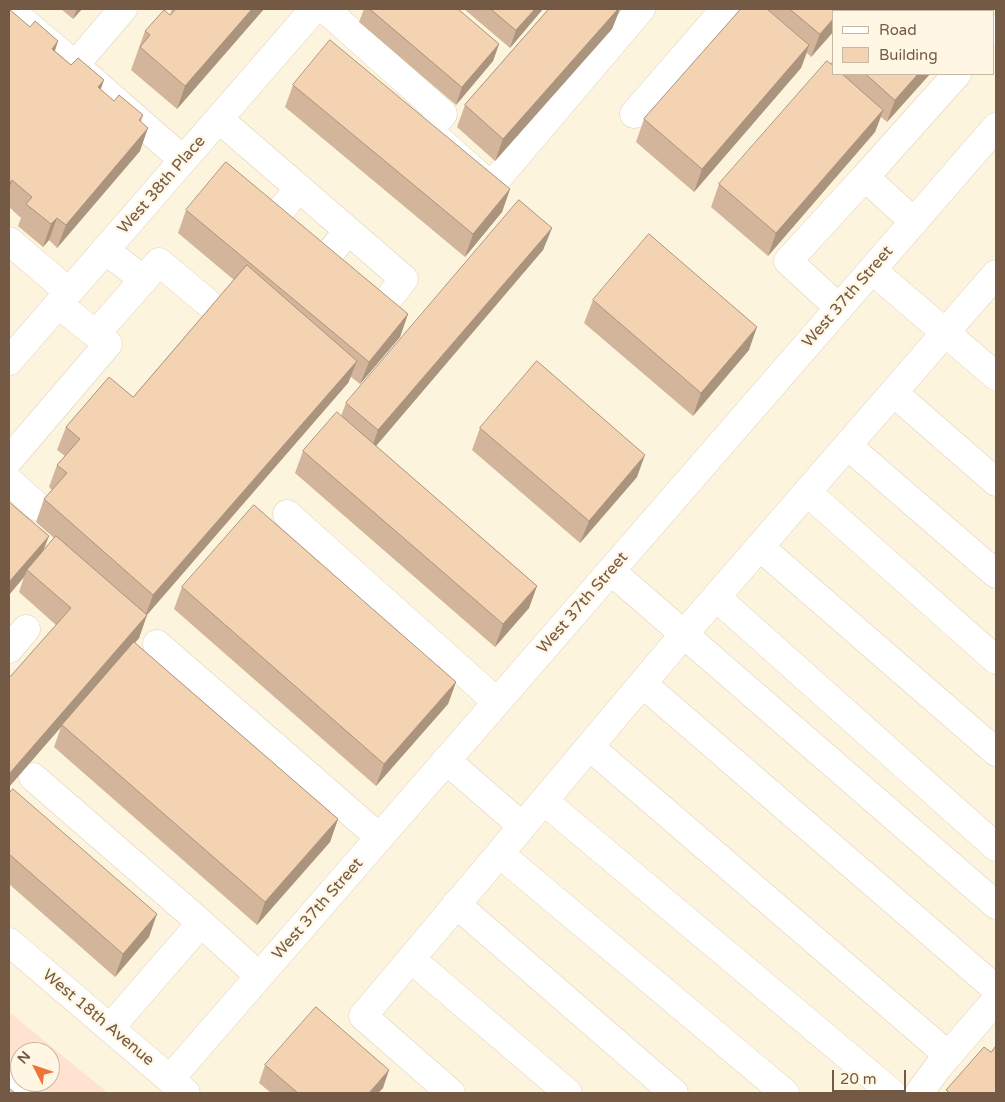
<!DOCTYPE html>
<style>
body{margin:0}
#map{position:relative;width:1005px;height:1102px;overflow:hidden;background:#fdf4dd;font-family:"Varela Round",sans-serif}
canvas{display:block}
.frame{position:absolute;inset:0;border:10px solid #745a45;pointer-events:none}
.legend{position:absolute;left:832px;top:10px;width:162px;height:65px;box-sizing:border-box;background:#fff7e4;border:1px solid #c7b8a4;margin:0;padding:6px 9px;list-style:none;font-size:15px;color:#745a45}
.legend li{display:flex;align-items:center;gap:10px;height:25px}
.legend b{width:25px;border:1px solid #c7b8a4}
.north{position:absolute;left:10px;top:1042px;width:50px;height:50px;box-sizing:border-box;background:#fff7e4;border:1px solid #c7b8a4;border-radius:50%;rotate:311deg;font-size:14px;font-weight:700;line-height:20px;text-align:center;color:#745a45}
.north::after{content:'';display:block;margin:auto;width:18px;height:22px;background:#f0733a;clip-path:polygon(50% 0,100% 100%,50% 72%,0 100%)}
.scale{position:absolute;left:832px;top:1070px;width:74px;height:22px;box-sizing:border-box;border:2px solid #745a45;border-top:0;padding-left:6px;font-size:15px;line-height:18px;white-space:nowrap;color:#745a45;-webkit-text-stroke:4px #fff7e4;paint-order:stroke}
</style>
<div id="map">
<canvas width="1005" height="1102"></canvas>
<div class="frame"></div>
<ul class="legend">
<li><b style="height:6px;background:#fff"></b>Road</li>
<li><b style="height:14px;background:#f4d3b3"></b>Building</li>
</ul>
<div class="north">N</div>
<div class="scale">20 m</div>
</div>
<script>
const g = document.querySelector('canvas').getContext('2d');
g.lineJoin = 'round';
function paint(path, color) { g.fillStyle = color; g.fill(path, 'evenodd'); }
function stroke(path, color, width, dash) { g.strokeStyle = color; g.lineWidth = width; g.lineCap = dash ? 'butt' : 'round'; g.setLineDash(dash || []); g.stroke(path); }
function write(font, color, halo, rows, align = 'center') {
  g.font = font + ' "Varela Round",sans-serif'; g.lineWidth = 4.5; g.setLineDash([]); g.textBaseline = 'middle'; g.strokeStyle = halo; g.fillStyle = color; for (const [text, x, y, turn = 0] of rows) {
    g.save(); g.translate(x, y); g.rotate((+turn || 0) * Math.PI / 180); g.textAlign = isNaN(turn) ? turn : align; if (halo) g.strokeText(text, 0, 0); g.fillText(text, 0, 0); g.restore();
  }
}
paint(new Path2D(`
 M9 1012 108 1093H9ZM20 1052H50V1082H20Z`), '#ffe2cf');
const minor = new Path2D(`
 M9 9 75 65
 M123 9 75 65 183 160
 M325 9 443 114 429 131 491 186 641 9
 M994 32 996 29
 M634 114 725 9
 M219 119 404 279 381 308
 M865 177 957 74
 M278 214 299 188
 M9 241 69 292
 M105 250 144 280
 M326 258 348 231
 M872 270 996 376
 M839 308 788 261 865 177 914 222
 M96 334 159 262 208 303
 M9 361 314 9
 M894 393 996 482
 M848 446 996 574
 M9 460 108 344 58 304
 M9 481 38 507
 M807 492 996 660
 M287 514 497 702
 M760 547 996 752
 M611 571 996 905
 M716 597 996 847
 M157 644 379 837
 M9 649 26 629
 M643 684 996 989
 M590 747 948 1055
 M446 760 522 826
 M33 777 201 923 259 976
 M544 801 892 1093
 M500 854 785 1093
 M456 904 674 1093
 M9 942 186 1093
 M411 959 568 1093
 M110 1028 201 923
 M170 1079 996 127
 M9 1086 16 1093
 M451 1093 363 1016 684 634 996 274
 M919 1093 939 1066 996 1000`);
stroke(minor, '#e1d0b9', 29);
stroke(minor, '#fff', 28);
paint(new Path2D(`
 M9 9H11L10 10 30 27 58 41 55 51 114 101 143 115 141 122 140 151 57 248 49 240 43 247 18 226 21 218 9 207Z
 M61 9H82L73 19Z
 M172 9H264L177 109 131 70 145 31 170 15 171 14H170Z
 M364 9H458L499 44 493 61 456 105 359 22Z
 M464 9H543L510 48Z
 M549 9H620L612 29 495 161 457 127 465 105Z
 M741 9H853L834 11V31L811 57 807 53 801 68 694 192 636 142 644 119Z
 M834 56V74H930L887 122 881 117 875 132 768 256 711 207 719 184 831 64Z
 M293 85 510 189 502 212 465 257 285 107Z
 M186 210 408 314 400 337 360 384 351 377 348 383 147 615 139 638 135 643 338 819 330 842 257 925 54 747 61 727 9 787V678L56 625 19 592 24 577 9 595V502L49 536 43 552 54 538 36 522 44 499 52 490 49 487 57 465 65 456 57 450 66 427 133 397 234 280 178 233Z
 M552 228 543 250 376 446 537 586 529 608 495 647 295 473 303 451 341 416 346 403Z
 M593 300 749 350 693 416 584 323Z
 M480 428 637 477 580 543 472 450Z
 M182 587 456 682 448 704 376 786 174 609Z
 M9 794 149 937 115 977 9 884Z
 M265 1065 383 1088 378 1093H271L259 1083Z`), '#d2b59a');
paint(new Path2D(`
 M77 9H82L73 19Z
 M252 9H264L177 109 185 86Z
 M535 9H543L510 48 516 30Z
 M618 9H620L612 29 495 161 503 139Z
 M842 9H853L851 11H840Z
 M975 9H986L984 11H973Z
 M834 18V31L811 57 820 34Z
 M58 41 50 64 52 49Z
 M499 44 493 61 456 105 462 87Z
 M809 45 801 68 694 192 702 169Z
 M918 74H930L887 122 895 100Z
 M104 80 96 103 98 87Z
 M883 110 875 132 768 256 776 233Z
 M148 128 140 151 57 248 66 225Z
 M12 180 9 190V184Z
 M510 189 502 212 465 257 473 234Z
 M57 218 49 240 43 247 51 224Z
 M552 228 543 250 370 453 378 430Z
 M408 314 400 337 360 384 369 362Z
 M757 327 749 350 693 416 701 393Z
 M357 361 348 383 145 617 153 595Z
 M645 455 637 477 580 543 589 521Z
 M49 536 40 558 27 570 24 577 9 595V582Z
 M537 586 529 608 495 647 503 624Z
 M147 615 139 638 63 725H62L61 727 9 787V774Z
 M456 682 448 704 376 786 384 764Z
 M338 819 330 842 257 925 265 902Z
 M157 914 149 937 115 977 123 954Z
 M389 1070 383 1088 378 1093H369Z`), '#ab947d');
const building = new Path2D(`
 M9 9 30 27 35 21 58 41 52 49 71 65 78 58 104 80 98 87 114 101 119 95 143 115 139 120 148 128 66 225 57 218 51 224 26 204 32 197 12 180 9 184Z
 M176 9H252L185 86 140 47 150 35 145 31 164 10 170 15Z
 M370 9H458L499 44 462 87Z
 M491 9H535L516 30Z
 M549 9H618L503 139 465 105Z
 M741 9H767L809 45 702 169 644 119Z
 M790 9H842L840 11H834V18L820 34Z
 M871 9H975L973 11H869Z
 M330 40 510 189 473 234 293 85Z
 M827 61 834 66V74H842L883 110 776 233 719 184Z
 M866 74H918L895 100Z
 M226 162 408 314 369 362 186 210Z
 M519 200 552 228 378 430 346 403Z
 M649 234 757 327 701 393 593 300Z
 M247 265 357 361 153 595 44 499 67 473 57 465 80 439 66 427 109 377 133 397Z
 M537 361 645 455 589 521 480 428Z
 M337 412 537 586 503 624 303 451Z
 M9 502 49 536 9 582Z
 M254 505 456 682 384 764 182 587Z
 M56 536 147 615 9 774V678L71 608 27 570Z
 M134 642 338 819 265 902 62 725Z
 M13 789 157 914 123 954 9 854V794Z
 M316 1007 389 1070 369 1093H298L265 1065Z
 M996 1046V1093H950L946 1090 984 1047 991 1052Z
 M9 1088 15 1093H9Z`);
paint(building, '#f4d3b3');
stroke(building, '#ab947d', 1);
write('16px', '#745a45', '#fff7e4', [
 ["West 38th Place",162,185,-49],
 ["West 37th Street",848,297,-49],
 ["West 37th Street",583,603,-49],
 ["West 37th Street",318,909,-49],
 ["West 18th Avenue",98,1018,40]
]);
</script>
